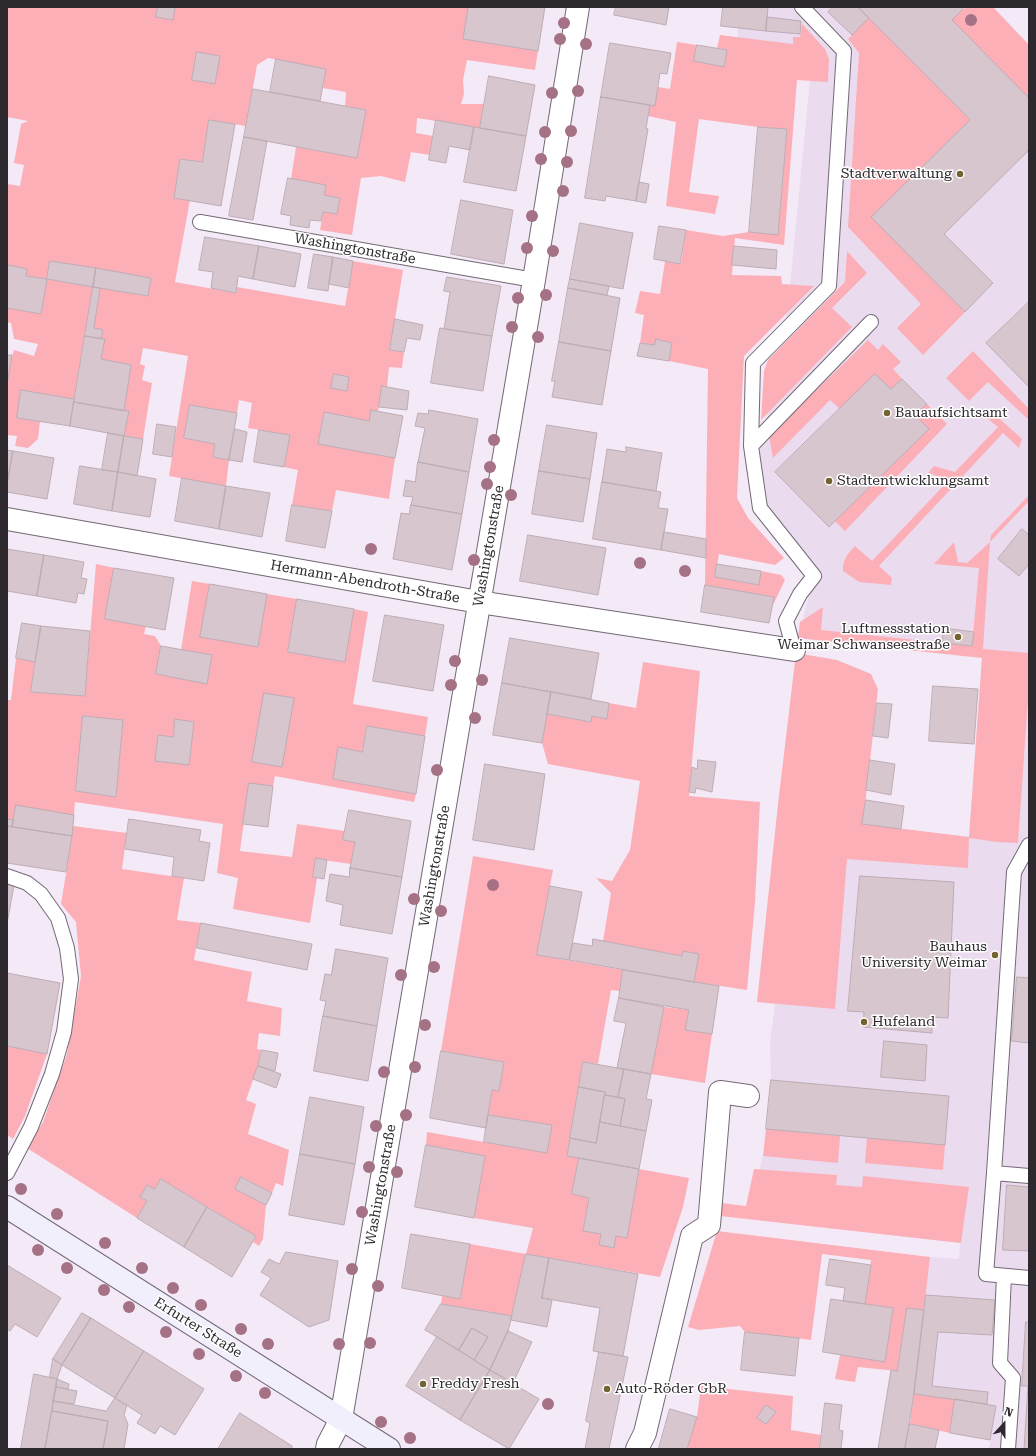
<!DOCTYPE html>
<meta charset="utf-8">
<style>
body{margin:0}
#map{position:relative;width:1036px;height:1456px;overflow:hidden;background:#f4e9f7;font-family:"Roboto Serif",serif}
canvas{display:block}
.frame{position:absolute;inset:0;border:8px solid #2d292e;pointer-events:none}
.north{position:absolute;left:984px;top:1404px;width:40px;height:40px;-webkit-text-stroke:3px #fff;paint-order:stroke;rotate:21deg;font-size:11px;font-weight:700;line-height:16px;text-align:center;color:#2d292e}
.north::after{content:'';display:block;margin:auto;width:14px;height:18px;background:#2d292e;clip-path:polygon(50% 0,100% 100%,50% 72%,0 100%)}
</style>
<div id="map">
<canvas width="1036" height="1456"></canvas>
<div class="frame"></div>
<div class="north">N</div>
</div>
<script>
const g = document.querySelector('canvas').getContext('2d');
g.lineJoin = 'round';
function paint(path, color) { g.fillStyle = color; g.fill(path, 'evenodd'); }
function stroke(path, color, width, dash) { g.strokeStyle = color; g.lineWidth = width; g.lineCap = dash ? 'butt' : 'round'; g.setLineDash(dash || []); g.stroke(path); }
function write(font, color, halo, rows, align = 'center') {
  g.font = font + ' "Roboto Serif",serif'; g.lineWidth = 3; g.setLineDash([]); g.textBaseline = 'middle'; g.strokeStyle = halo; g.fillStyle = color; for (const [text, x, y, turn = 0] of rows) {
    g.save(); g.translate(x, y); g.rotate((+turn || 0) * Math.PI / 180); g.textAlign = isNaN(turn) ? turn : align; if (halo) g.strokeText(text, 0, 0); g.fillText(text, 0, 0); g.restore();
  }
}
paint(new Path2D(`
 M737 7H993L1029 45V1449H989L996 1406 914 1394 930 1257 959 1259 960 1243 749 1219 764 1150 771 1080 770 1042 775 1004 757 1002 791 815 969 837 982 658 798 638 814 576 751 496 788 306 813 49 738 39Z`), '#ebdbef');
paint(new Path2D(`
 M7 7H158L156 17 172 20 175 7H459L468 8 463 39 538 51 535 70 467 60 463 80 464 94 461 104H484L480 128 417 118 416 133 433 136 430 155 411 152 405 182 381 176 361 178 352 235 320 230 323 212 337 214 340 198 324 195 326 185 291 179 296 147 357 158 366 110 345 106 346 92 323 88 326 69 268 58 257 65 246 126 209 120 202 162 180 159 174 198 190 200 175 282 236 293 237 287 345 306 353 261 403 270 390 350 404 352 402 368 389 367 387 387 382 386 378 412 369 421 324 412 318 443 395 458 389 499 336 490 332 511 292 505 298 470 284 467 290 435 248 428 252 403 239 400 237 413 190 405 184 438 215 444 213 457 229 460 226 486 169 476 188 356 143 348 140 364 145 366 142 380 152 383 143 439 124 436 129 411H124L131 365 101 359 104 339H101L103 330 94 328 100 288 148 296 151 278 50 261 47 279 93 287 74 399 22 390 17 418 40 421 38 439 28 448 15 446 17 436 7 435C7 407 5 377 14 350L34 356 38 344 14 339 11 323 7 322V308L41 314 47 279 26 276 27 269 9 266 7 273V184L20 186 24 165 14 163 21 124 28 121 7 117ZM197 52 220 56 215 84 192 80ZM334 374 349 377 347 391 332 388Z
 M966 7H993L1029 45V98L952 20Z
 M869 18 970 120 872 217 965 312 923 355 897 328 921 304 848 227 859 53 848 39Z
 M802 24 825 49 829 59 828 82 797 80 784 245 735 238 732 275 781 276 782 284 814 286 744 356 737 498 748 518 784 558 775 565 719 554 715 577 758 585 761 571 781 575 785 580 772 607 773 597 705 585 708 369 669 361 672 343 656 339 654 345 640 343 644 315 635 313 640 291 660 294 665 261 681 264 686 230 723 236 749 232 778 234 787 129 758 127 699 119 689 192 719 196 715 214 666 206 676 122 648 116 650 105H655L658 87 670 89 677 42 697 45 694 61 724 66 727 50 717 48 720 35 793 44V37H800Z
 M847 251 867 273 832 308 852 327 761 420 764 371 768 360 845 282Z
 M868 340 878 350 883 344 901 362 893 369 902 379 891 389 840 409 830 400 773 458 769 436Z
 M973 351 1029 409V420L988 382 969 401 946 378Z
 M927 404 947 424 845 531 835 521 929 429 915 415Z
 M981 410H990L1022 439 1019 448 1003 433 879 566 892 578 891 585 859 582 843 571C842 561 848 553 855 546L872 561 949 480 928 473 934 466 955 472 998 427 988 419 975 417Z
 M1029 495V501L990 542 983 649 1029 653V685L1018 843 997 842 969 838 968 868 847 859 835 1009 757 1002 778 804 796 653 837 660 871 674 878 689 863 824 969 837 982 658 798 638 800 622 823 607 821 630 972 646 979 568 934 564 954 542 958 562 967 563 990 542 991 535Z
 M96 564 114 568 105 619 146 626 144 634 155 636 161 646 156 674 207 683 212 655 181 650 192 581 210 584 201 637 258 647 267 594 297 599 288 652 344 662 354 609 368 612 353 704 428 717 425 736 367 726 362 752 338 747 333 779 416 794 414 802 275 776 273 786 249 784 240 851 292 857 297 824 345 831 343 840 355 842 351 864 316 859 313 877 317 878 310 923 233 909 238 878 217 873 223 824 75 802 73 826 127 833 122 869 184 878 177 920 201 923 194 960 252 972 247 1001 282 1008 280 1036 259 1033 257 1049 261 1050 258 1066 246 1100 256 1104 248 1134 289 1150 283 1186 276 1183 272 1193 242 1177 235 1189 266 1205 263 1239 259 1246 253 1242 256 1236 161 1179 154 1189 147 1185 140 1197 147 1201 137 1218 27 1148 43 1122 67 1054 81 976 76 922 61 904 72 837 7 826V700H11L16 658 35 662 31 692 85 696ZM83 716 123 721 116 797 76 791ZM175 720 194 722 189 764 155 761 158 735 173 737Z
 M643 662 700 671 689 796 760 802 755 902 747 990 694 982 699 954 683 951 682 956 603 941 611 893 596 878 612 881 630 850 640 781 548 764 542 743 547 714 590 722 592 716 607 719 609 703 636 708Z
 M473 856 553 870 537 955 623 970 620 991 611 990 598 1064 583 1062 567 1155 579 1158 572 1194 589 1198 583 1230 601 1234 599 1245 613 1248 616 1236 627 1238 639 1169 689 1178 683 1207 660 1277 526 1254 512 1316 441 1304 442 1296 460 1299 470 1244 526 1254 533 1228 474 1218 485 1156 426 1145 427 1132 547 1153 551 1125 488 1115 492 1090 499 1091 504 1062 441 1051Z
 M664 1007 689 1010 686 1030 712 1034 705 1083 651 1074Z
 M7 1046 47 1054 25 1116 13 1139 7 1135Z
 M766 1129 840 1136 838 1163 763 1156Z
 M867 1138 945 1145 943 1170 865 1163Z
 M754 1169 837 1175 836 1185 862 1187 863 1176 969 1187 961 1243 720 1216 721 1203 746 1206Z
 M717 1231 930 1257 924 1310 907 1308 897 1371 858 1367 855 1382 835 1379 840 1355 885 1361 893 1308 865 1304 871 1260 822 1254 811 1340 745 1332 740 1326 699 1330 688 1327Z
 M701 1386 793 1396 791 1430 821 1435 820 1449H687L697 1417Z
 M914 1394 955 1399 950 1433 910 1424Z`), '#fdafb8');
const building = new Path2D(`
 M158 7H175L173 20 156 17Z
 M459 7H545L538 51 463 39 468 8Z
 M616 7H669L666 25 614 15Z
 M723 7H768L766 31 721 26Z
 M833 7H858L869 18 852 35 828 12Z
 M858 7H961L963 9 952 20 1029 98V150L944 234 993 283 965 312 871 217 970 120Z
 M767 17 801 21 800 34 766 31Z
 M610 43 671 53 667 74 660 73 655 106 601 97Z
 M697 45 727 50 724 67 694 61Z
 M197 52 220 56 215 84 192 80Z
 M276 59 326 69 320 101 270 92Z
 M489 76 535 85 526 136 480 128Z
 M253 89 366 110 357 158 244 137Z
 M601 97 650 105 646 128 648 129 636 201 606 196 605 201 585 198Z
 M209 120 235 124 221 206 174 198 180 159 202 162Z
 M436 120 474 127 470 150 449 146 446 163 429 160Z
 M474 127 526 136 516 191 464 182Z
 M758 127 787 129 778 235 749 232Z
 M244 137 267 141 253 220 229 216Z
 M288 178 326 185 324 195 340 198 337 214 323 212 321 221 310 220 309 228 290 225 291 216 281 214Z
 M639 182 649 184 646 203 636 201Z
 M461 200 513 210 504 264 451 254Z
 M580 223 633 233 623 289 570 279Z
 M659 226 686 230 680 264 654 259Z
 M205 237 259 246 253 279 238 276 236 293 211 288 213 272 199 270Z
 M259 246 301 254 295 287 253 279Z
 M734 246 777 250 776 269 732 265Z
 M314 254 333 257 328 291 308 288Z
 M333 257 353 261 349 288 329 284Z
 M50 261 96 268 93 287 47 279Z
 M8 265 27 269 26 276 47 279 41 314 7 308V273Z
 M96 268 151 278 148 296 93 287Z
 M447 277 501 286 492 336 444 329 450 292 444 291Z
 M570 279 609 286 607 295 568 288Z
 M93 287 100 288 94 328 103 330 101 339 85 336Z
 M568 288 620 298 611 351 559 342Z
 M1029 302V387L986 343Z
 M395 319 423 325 420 340 407 338 404 352 390 350Z
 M440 328 492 336 483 391 431 383Z
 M85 336 105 339 101 359 131 365 124 411 74 402Z
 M656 339 672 343 669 361 637 356 640 343 654 345Z
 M559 342 611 351 602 405 552 397 555 381H552Z
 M7 355H12L7 385Z
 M334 374 349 377 347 391 331 388Z
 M875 374 891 389 902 379 927 404 915 415 929 429 829 527 775 472Z
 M382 386 409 391 407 410 379 407Z
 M21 390 74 399 70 426 17 418Z
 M74 402 129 411 124 436 70 426Z
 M190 405 237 413 229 460 213 457 215 444 184 438Z
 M371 410 403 416 395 458 318 444 324 412 369 421Z
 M429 410 478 419 469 472 418 462 425 428 415 426 418 413 428 414Z
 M157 424 176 427 172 457 153 454Z
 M547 425 597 433 590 479 539 471Z
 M235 429 247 432 242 462 229 460Z
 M259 430 290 435 284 467 254 462Z
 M108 433 124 436 118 472 102 470Z
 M124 436 143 439 137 476 118 472Z
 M626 447 662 453 656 491 602 482 607 449 626 452Z
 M7 450 13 451 7 485Z
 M13 451 54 458 47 499 7 492V485Z
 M418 462 469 472 462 514 411 505 413 497 403 496 406 480 415 482Z
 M80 466 118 472 112 511 74 504Z
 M539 471 590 479 583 522 532 514Z
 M118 472 156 479 150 517 112 511Z
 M182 478 226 486 219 529 175 521Z
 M602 482 661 492 658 508 668 509 661 550 593 539Z
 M226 486 270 493 262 537 219 529Z
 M292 505 332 511 325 548 286 541Z
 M411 505 462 514 452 570 393 559 401 513 409 514Z
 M1022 529 1029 535V564L1019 576 998 559Z
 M664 532 706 539V558L661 550Z
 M528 535 606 548 598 595 520 581Z
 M7 549 44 555 37 596 7 591Z
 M44 555 84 562 81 578 87 579 84 594 78 593 76 603 37 596Z
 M717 564 761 571 759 585 715 577Z
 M114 568 174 578 165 630 105 619Z
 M210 584 267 594 258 647 200 637Z
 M705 585 774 597 769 623 701 612Z
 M297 599 354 609 345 662 288 652Z
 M385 615 444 625 433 691 373 681Z
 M22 623 41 626 35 662 16 658Z
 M41 626 90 631 85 696 31 692Z
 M944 628 974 632 972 646 942 643Z
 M510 638 599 653 591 699 502 683Z
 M161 646 212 655 207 684 156 674Z
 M502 683 551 692 542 743 493 735Z
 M933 686 978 689 974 744 929 741Z
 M551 692 609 703 607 719 592 716 591 722 547 714Z
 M264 693 294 698 282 767 252 762Z
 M877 703 892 704 888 738 873 736Z
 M83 716 123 720 116 797 76 791Z
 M175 719 194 722 189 765 155 761 158 735 173 737Z
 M367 726 425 736 416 794 333 779 338 747 362 752Z
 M698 760 716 762 712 792 696 788 695 793 689 792 692 767 697 769Z
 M870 760 895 764 891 795 866 790Z
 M485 764 545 774 534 850 473 840Z
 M249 783 273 786 268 827 243 824Z
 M866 800 904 806 901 829 862 824Z
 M16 805 74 815 72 836 12 827Z
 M349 810 411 821 402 877 350 868 355 842 343 840Z
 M7 819 14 820 12 827 7 826Z
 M129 819 201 830 199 841 210 843 204 881 172 876 174 857 125 849Z
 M7 826 72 836 66 872 7 863Z
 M316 858 327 860 324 879 313 877Z
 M350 868 402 877 392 934 340 925 343 905 326 901 330 874 349 877Z
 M860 876 954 882 948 1018 931 1017 932 1033 863 1027 864 1012 848 1011Z
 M7 884 14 885 7 924Z
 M550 886 582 892 569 960 537 955Z
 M201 923 312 944 307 970 197 948Z
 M593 939 682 956 683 951 699 954 694 982 569 960 573 943 592 946Z
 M336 949 388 958 377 1026 323 1016 326 1001 320 1000 325 974 331 975Z
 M623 970 719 986 712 1034 685 1030 689 1010 619 998Z
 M7 973 60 983 47 1054 7 1046Z
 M1017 977 1029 978V1043L1012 1041Z
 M619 998 664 1007 651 1074 617 1068 626 1023 614 1021Z
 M323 1016 377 1026 368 1081 314 1071Z
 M884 1041 927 1045 925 1081 881 1077Z
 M262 1050 278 1053 275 1071 258 1066Z
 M441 1051 504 1062 499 1091 492 1090 486 1128 430 1118Z
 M583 1062 624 1069 618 1097 605 1095V1092L579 1087Z
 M258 1066 281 1074 276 1088 253 1079Z
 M624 1069 651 1074 646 1099 652 1100 646 1131 620 1126 625 1099 618 1097Z
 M771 1080 949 1096 945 1145 766 1129Z
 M579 1087 605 1092 596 1143 570 1138Z
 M605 1095 625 1099 620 1126 600 1122Z
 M310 1097 364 1107 355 1164 300 1154Z
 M488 1115 552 1125 547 1153 484 1142Z
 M600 1122 646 1131 639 1169 567 1156 570 1138 596 1143Z
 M426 1145 485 1156 474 1218 415 1207Z
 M300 1154 355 1164 344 1225 289 1215Z
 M579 1158 639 1169 627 1238 616 1236 614 1248 599 1245 601 1234 583 1231 589 1198 572 1194Z
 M241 1177 272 1193 266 1205 235 1189Z
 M161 1179 207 1207 184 1247 137 1218 147 1201 140 1197 147 1185 154 1189Z
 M1007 1185 1029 1187V1251L1003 1250Z
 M207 1207 256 1236 232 1277 184 1247Z
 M411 1234 470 1244 460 1299 402 1288Z
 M286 1252 338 1261 329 1320 309 1327 260 1295 271 1278 261 1272 269 1259 279 1264Z
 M526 1254 549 1258 542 1298 552 1300 547 1327 511 1320Z
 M549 1258 638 1274 623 1356 593 1351 600 1308 542 1298Z
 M830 1259 871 1265 865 1304 843 1301 845 1288 826 1285Z
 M7 1265 61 1298 37 1337 15 1324 10 1331 7 1329Z
 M926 1295 995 1300 992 1335 938 1332 932 1386 988 1392 987 1404 914 1394Z
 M831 1299 893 1308 885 1362 823 1352Z
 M441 1304 512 1316 508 1331 490 1370 474 1360 488 1337 472 1328 459 1350 425 1330Z
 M907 1308 924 1310 914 1394 905 1449H878L891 1370 897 1371Z
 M82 1313 91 1318 62 1365 53 1359Z
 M91 1318 144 1351 115 1398 62 1365Z
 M1026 1322H1029V1449H1024L1028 1386H1022Z
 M472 1328 488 1337 474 1360 459 1350Z
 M508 1331 532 1342 513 1383 490 1370Z
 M745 1332 799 1338 795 1376 741 1370Z
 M437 1337 490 1370 460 1420 406 1386Z
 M144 1351 204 1389 175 1435 160 1426 155 1434 137 1423 142 1415 115 1398Z
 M599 1352 628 1357 609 1449H585L590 1423 586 1421Z
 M53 1359 62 1365 57 1379 50 1377Z
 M490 1370 539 1399 509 1449 460 1420Z
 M34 1374 57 1379 56 1387 45 1449H21Z
 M57 1379 69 1384 68 1389 56 1387Z
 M56 1387 77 1391 74 1404 53 1401Z
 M115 1398 127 1405 124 1415 128 1424 124 1449H103L108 1421 52 1411 53 1401 106 1411Z
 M955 1399 996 1406 990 1440 950 1433Z
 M825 1403 842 1405 839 1430 843 1431 841 1449H820Z
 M766 1405 776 1412 766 1424 757 1418Z
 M670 1409 697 1417 687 1449H663L659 1448Z
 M52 1411 108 1421 103 1449H45Z
 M240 1413 292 1446V1449H218Z
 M910 1424 939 1430 935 1449H905Z`);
paint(building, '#d7c6ce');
stroke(building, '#bdacb4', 1);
const lane = new Path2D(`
 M200 222 534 280
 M751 446 871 322
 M794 650 786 621 800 594 814 576 760 508 751 446 753 363 829 286 844 51 802 7
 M7 876 27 883 41 894 58 918 67 948 71 979 64 1032 52 1074 31 1127 7 1173
 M994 1173 1014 872 1029 845
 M1029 1176 994 1173 986 1274 1029 1278
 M1004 1276 1000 1363 1013 1378 1008 1449`);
const street = new Path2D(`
 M7 519 479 602 794 650
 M327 1449 328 1444 341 1419 534 280 578 7
 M637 1449 645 1433 692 1236 709 1225 720 1092 748 1096`);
const secondary = new Path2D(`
 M7 1207 389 1449`);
stroke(lane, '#736975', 16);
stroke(street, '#736975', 24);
stroke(secondary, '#736975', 24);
stroke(lane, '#fff', 14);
stroke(street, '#fff', 22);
stroke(secondary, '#f2effc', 22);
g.fillStyle = '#a57184';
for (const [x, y] of [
 [971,20],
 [564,23],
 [560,39],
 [586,44],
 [578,91],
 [552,93],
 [571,131],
 [545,132],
 [541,159],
 [567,162],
 [563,191],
 [532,216],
 [527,248],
 [553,251],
 [546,295],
 [518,298],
 [512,327],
 [538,337],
 [494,440],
 [490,467],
 [487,484],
 [511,495],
 [371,549],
 [474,560],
 [640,563],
 [685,571],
 [455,661],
 [482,680],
 [451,685],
 [475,718],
 [437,770],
 [493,885],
 [414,899],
 [441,911],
 [434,967],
 [401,975],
 [425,1025],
 [415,1067],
 [384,1072],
 [406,1115],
 [376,1126],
 [369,1167],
 [397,1172],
 [21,1189],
 [362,1212],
 [57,1214],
 [105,1243],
 [38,1250],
 [67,1268],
 [142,1268],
 [352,1269],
 [378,1286],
 [173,1288],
 [104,1290],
 [201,1305],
 [129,1307],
 [241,1329],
 [166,1332],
 [370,1343],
 [268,1344],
 [339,1344],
 [199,1354],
 [236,1376],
 [265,1393],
 [548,1404],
 [381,1422],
 [410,1438]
]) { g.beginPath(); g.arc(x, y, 6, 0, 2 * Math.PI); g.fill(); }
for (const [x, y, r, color] of [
 [960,174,4,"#746231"],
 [887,413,4,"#746231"],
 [829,481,4,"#746231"],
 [958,637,4,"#746231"],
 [995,955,4,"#746231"],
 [864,1022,4,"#746231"],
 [423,1384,4,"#746231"],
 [607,1389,4,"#746231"]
]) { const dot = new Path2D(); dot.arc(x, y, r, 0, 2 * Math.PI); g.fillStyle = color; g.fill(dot); stroke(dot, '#fff', 1.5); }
write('14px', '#2d292e', '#fff', [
 ["Stadtverwaltung",952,174,"right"],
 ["Bauaufsichtsamt",895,413],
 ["Stadtentwicklungsamt",837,481],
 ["Luftmessstation",950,629,"right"],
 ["Weimar Schwanseestraße",950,645,"right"],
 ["Bauhaus",987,947,"right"],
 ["University Weimar",987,963,"right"],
 ["Hufeland",872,1022],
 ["Freddy Fresh",431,1384],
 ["Auto-Röder GbR",615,1389]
], 'left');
write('14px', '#2d292e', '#fff', [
 ["Washingtonstraße",355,249,10],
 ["Washingtonstraße",489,546,-80],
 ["Hermann-Abendroth-Straße",365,582,10],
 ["Washingtonstraße",435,866,-80],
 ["Washingtonstraße",381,1185,-80],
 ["Erfurter Straße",198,1328,32]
]);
</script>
